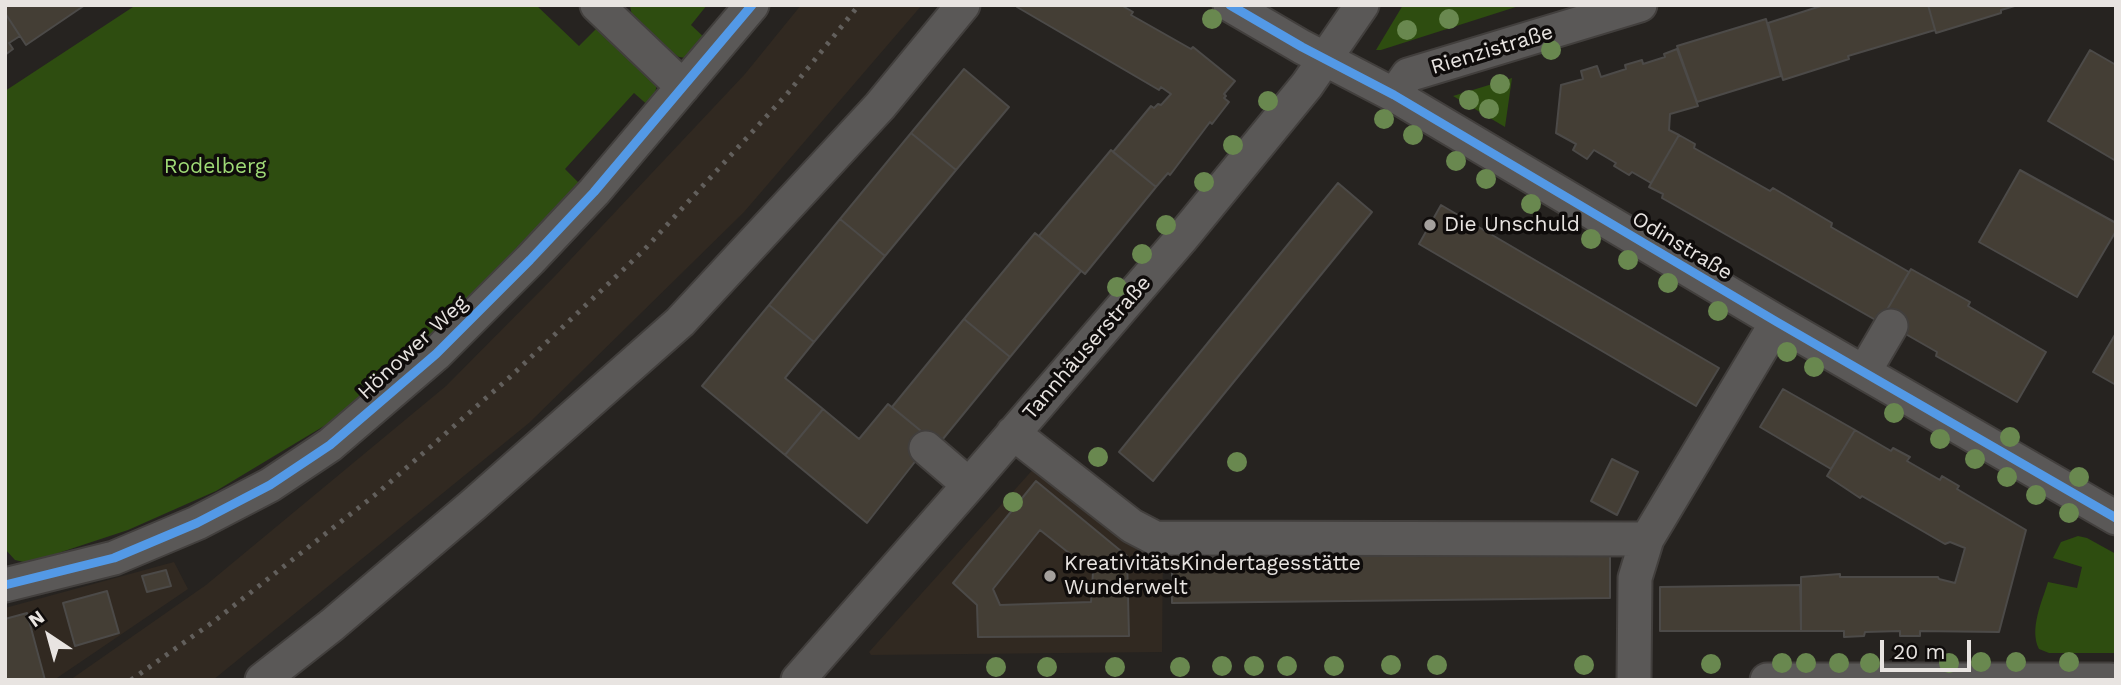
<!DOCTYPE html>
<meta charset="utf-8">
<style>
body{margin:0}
#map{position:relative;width:2121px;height:685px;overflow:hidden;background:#262320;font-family:"Work Sans",sans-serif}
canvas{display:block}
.frame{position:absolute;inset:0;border:7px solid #e8e4e1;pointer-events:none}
.north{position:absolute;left:14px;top:601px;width:70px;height:70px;-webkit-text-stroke:5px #0f0c0b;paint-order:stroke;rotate:324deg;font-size:19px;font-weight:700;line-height:28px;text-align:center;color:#e8e4e1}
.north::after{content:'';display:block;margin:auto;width:24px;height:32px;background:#e8e4e1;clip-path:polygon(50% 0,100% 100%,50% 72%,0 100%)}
.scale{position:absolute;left:1880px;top:640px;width:91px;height:32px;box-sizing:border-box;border:4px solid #e8e4e1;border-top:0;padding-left:9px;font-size:21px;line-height:24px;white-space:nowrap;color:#e8e4e1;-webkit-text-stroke:5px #0f0c0b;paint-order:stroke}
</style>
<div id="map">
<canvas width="2121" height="685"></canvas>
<div class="frame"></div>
<div class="north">N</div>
<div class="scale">20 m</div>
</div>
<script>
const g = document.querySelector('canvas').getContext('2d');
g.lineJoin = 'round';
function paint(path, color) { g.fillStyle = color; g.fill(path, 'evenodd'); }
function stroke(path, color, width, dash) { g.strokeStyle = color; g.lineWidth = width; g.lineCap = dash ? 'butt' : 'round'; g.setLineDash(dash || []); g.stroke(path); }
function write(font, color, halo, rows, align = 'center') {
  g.font = font + ' "Work Sans",sans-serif'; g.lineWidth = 7; g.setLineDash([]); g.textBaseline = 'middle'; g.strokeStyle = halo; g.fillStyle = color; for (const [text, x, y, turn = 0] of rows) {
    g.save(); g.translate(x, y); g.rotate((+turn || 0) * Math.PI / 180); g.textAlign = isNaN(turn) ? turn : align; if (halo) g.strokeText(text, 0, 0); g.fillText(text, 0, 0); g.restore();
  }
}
paint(new Path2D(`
 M801 5H922L744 212 529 423 213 680H70L206 585 446 386 555 276 745 74Z
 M1036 466 1163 549 1162 652 871 655 869 652Z
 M174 562 188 589 54 680H5V608Z`), '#312921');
paint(new Path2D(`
 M136 5H536L579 46 601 24 658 81 651 108 634 93 565 169 580 184 427 339 334 420 216 491 128 530 28 563 15 560 5 549V91Z
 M630 5H707L691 25 706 39 686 58 679 57 634 28Z
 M1403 5H1522L1381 50H1376Z
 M1512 78 1505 127 1453 96Z
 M2078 536 2087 538 2116 554V653H2049L2039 649C2029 629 2042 602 2048 582L2077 588 2082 567 2053 558 2061 542Z`), '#2e4d10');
const building = new Path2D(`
 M5 5H85L26 45 5 13Z
 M1018 5H1121L1133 12 1131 15 1191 49 1193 47 1235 81 1224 94 1226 96 1224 98 1229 102 1212 124 1210 122 1170 175 1168 173 1156 187 1113 152 1151 106 1154 108 1158 104 1161 105 1171 94 1161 87 1159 90 1017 7Z
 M1824 5H1928L1935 30 1848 56 1849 59 1783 80 1768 23Z
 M1928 5H2018L2001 10V13L1936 33Z
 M5 13 20 36 9 43 13 49 5 55Z
 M1766 19 1781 76 1697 102 1677 46Z
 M1677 49 1698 106 1670 114 1669 130 1679 135 1651 183 1632 172 1629 175 1614 166 1616 163 1594 150 1587 159 1573 150 1576 144 1556 133 1561 85 1583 79 1581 71 1597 66 1601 77 1626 69 1625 65 1642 60 1643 64 1665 57 1664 54Z
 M2090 50 2116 65V161L2048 121Z
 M964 69 1009 107 956 170 911 133Z
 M911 133 956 170 885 256 840 219Z
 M1679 135 1695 144 1694 148 1770 191 1773 188 1832 223 1831 227 1909 272 1881 320 1879 322 1662 198 1663 194 1649 187Z
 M1111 150 1156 187 1085 274 1039 236Z
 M2020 170 2116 223V231L2077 297 1979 242Z
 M1338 183 1372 212 1153 481 1119 452Z
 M1441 205 1719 368 1696 406 1419 244Z
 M840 219 885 256 814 342 769 305Z
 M1035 233 1081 271 1010 357 964 319Z
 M1911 269 1970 302 1968 306 2046 352 2017 402 1936 356 1937 352 1881 320Z
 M769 305 814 342 785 378 823 409 785 455 702 386Z
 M964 319 1010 357 938 445 892 407Z
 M2116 333V385L2093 372Z
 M1783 389 1855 430 1831 469 1760 427Z
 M888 404 932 440 867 523 785 455 823 409 859 439Z
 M1855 430 1891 451 1893 448 1910 457 1907 461 1940 480 1942 476 1959 486 1957 489 2026 530 1999 632 1920 631V636H1900V631L1865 632 1864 636 1844 637V631H1801V577L1840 574V577H1938L1939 579 1955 583 1965 548 1950 542 1945 544 1862 496 1860 498 1827 476Z
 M1612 459 1638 472 1617 515 1591 501Z
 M1036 481 1127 556 1129 636 978 637 977 605 953 583ZM1040 530 1093 572 1091 602 1000 605 993 589Z
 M1610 553V598L1172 603V557Z
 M166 570 171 586 147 592 142 576Z
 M1800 585 1801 631H1660V587Z
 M107 591 119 633 75 646 63 603Z
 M27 613 45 680H5V619Z`);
paint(building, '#443e35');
stroke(building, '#4c4a48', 2);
const minor = new Path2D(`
 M597 5 683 87
 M1230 5 1302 47 1394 95 1777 322 2116 518
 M1394 95 1408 75 1640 5
 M1864 372 1891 326
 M1013 433 1132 526 1155 538 1647 539
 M926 448 969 485
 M5 585 114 558 197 523 270 485 330 445 436 354 530 260 594 192 752 5
 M262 680 332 625 473 505 680 322 880 106 963 5
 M798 680 969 485 1181 239 1307 85 1362 5
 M1634 680 1635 578 1647 539 1777 322
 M1767 680H2110`);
stroke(minor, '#423f3d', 37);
stroke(minor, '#5a5857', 33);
stroke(new Path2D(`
 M131 680 213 622 380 491 510 377 644 250 787 94 859 5`), '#625f5c', 5, [3.5, 7]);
stroke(new Path2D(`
 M1230 5 1302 47 1394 95 1777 322 2116 518
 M5 585 114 558 197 523 270 485 330 445 436 354 530 260 594 192 752 5`), '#5399e6', 9);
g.fillStyle = '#69884f';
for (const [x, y] of [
 [1212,19],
 [1449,19],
 [1407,30],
 [1551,50],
 [1500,84],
 [1469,100],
 [1268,101],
 [1489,109],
 [1384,119],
 [1413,135],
 [1233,145],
 [1456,161],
 [1486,179],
 [1204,182],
 [1531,204],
 [1166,225],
 [1591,239],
 [1142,254],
 [1628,260],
 [1668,283],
 [1117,287],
 [1718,311],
 [1787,352],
 [1814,367],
 [1894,413],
 [2010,437],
 [1940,439],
 [1098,457],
 [1975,459],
 [1237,462],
 [2007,477],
 [2079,477],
 [2036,495],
 [1013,502],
 [2069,513],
 [1981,662],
 [2016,662],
 [2069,662],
 [1782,663],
 [1806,663],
 [1839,663],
 [1870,663],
 [1949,663],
 [1711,664],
 [1391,665],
 [1437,665],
 [1584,665],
 [1222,666],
 [1254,666],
 [1287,666],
 [1334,666],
 [996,667],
 [1047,667],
 [1115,667],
 [1180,667]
]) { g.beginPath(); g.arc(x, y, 10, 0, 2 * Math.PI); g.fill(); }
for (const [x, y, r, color] of [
 [1430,225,7,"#a4a09d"],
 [1050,576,7,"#a4a09d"]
]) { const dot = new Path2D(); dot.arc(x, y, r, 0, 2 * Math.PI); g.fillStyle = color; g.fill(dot); stroke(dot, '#0f0c0b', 2.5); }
write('21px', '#e8e4e1', '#0f0c0b', [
 ["Rienzistraße",1492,50,-17],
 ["Odinstraße",1682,246,31],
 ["Hönower Weg",413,348,-43],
 ["Tannhäuserstraße",1087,348,-49]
]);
write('21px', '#9fda76', '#0f0c0b', [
 ["Rodelberg",215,167]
]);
write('21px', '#e8e4e1', '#0f0c0b', [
 ["Die Unschuld",1444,225],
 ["KreativitätsKindertagesstätte",1064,564],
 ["Wunderwelt",1064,588]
], 'left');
</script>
